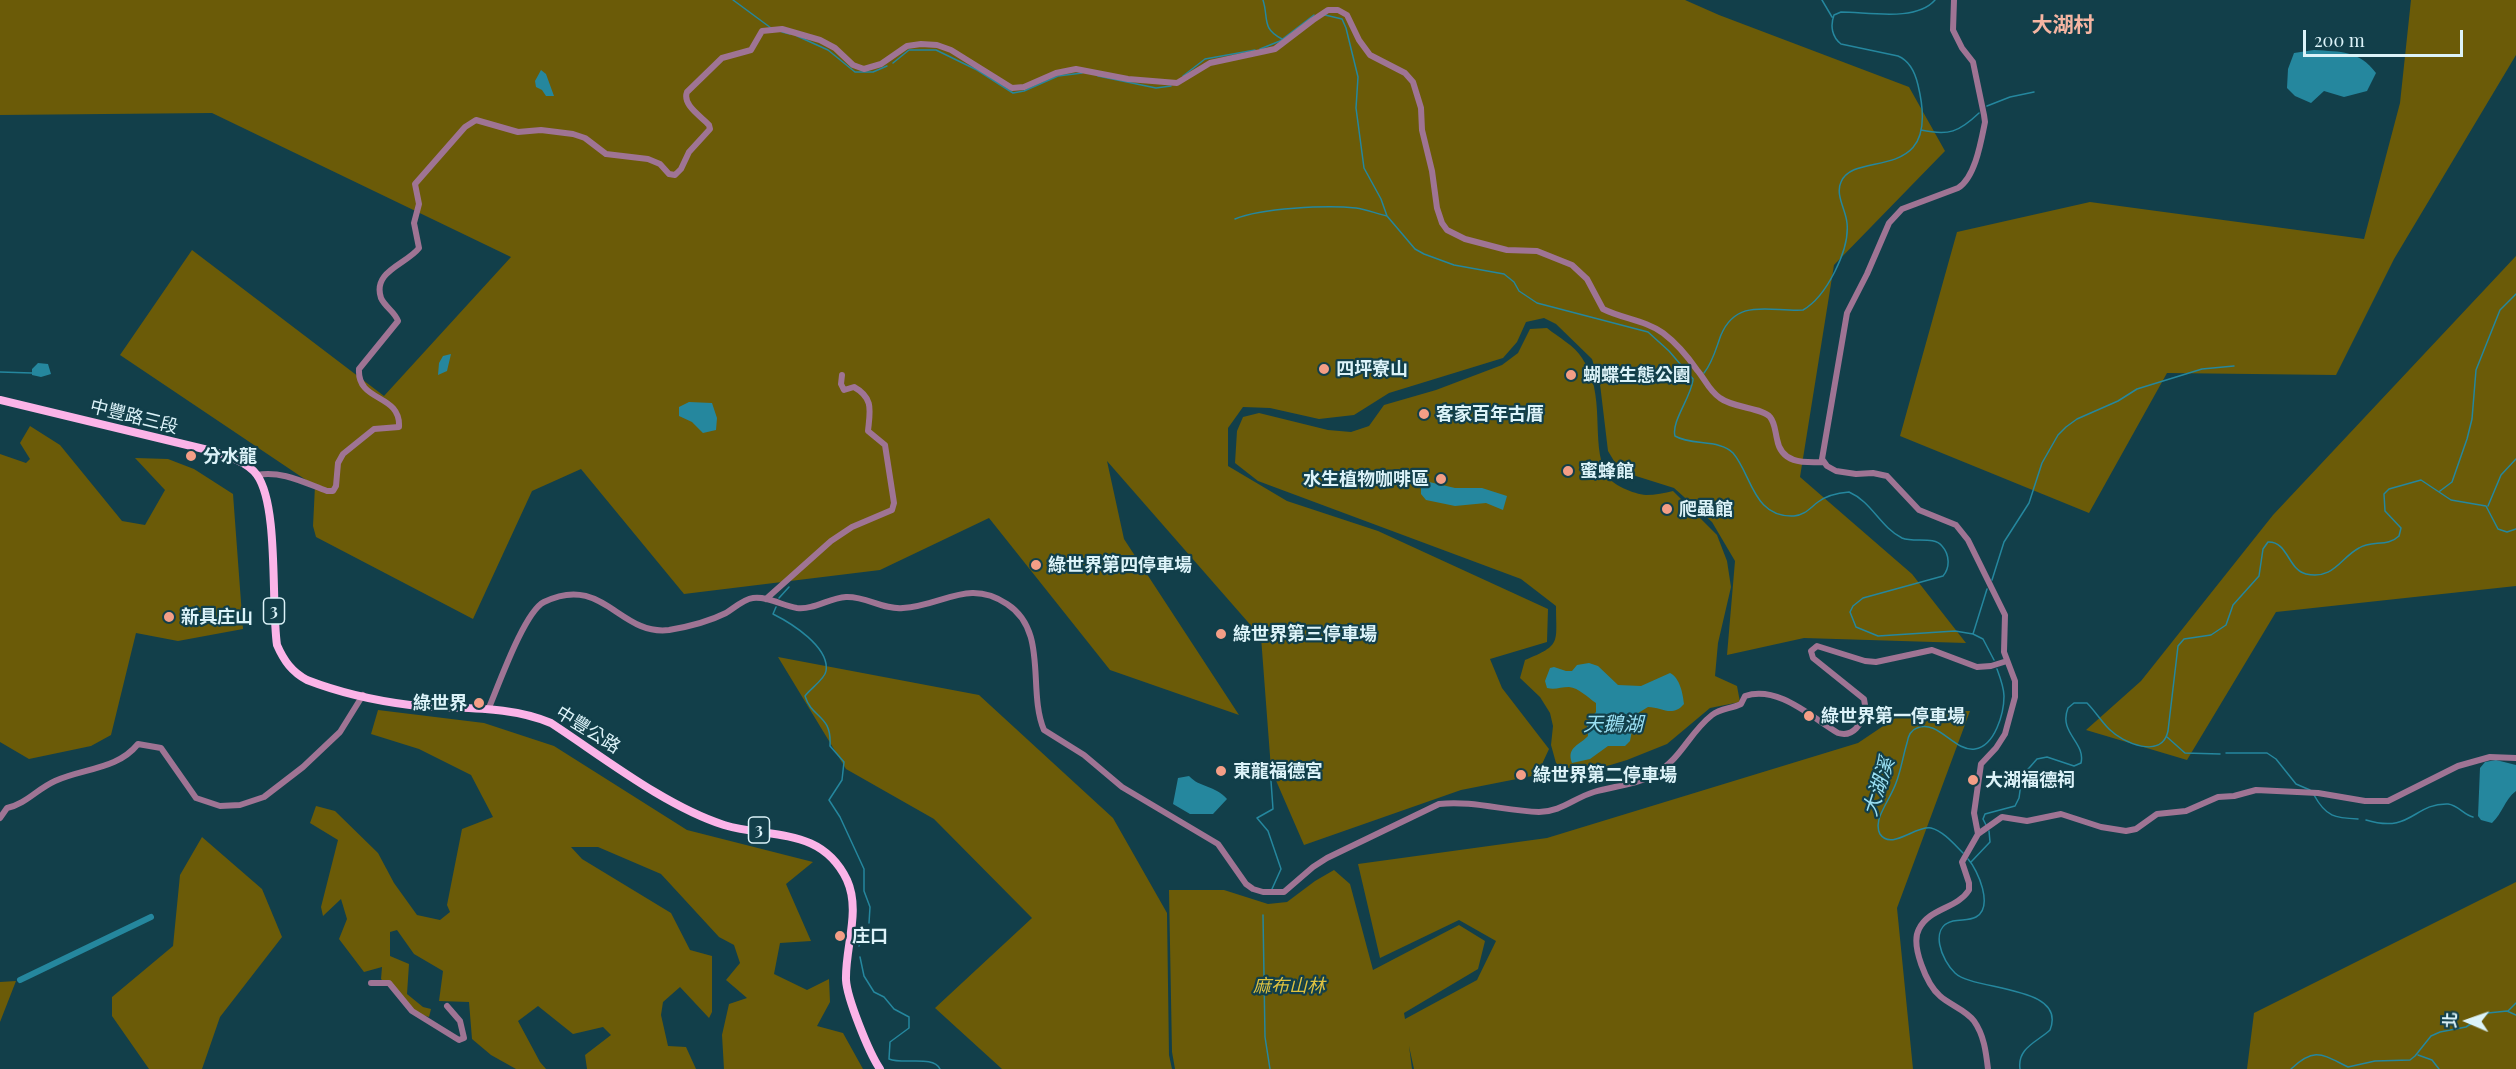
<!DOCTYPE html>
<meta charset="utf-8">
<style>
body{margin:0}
#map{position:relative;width:2516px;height:1069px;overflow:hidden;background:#123f4a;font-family:"Playfair Display","Noto Sans TC",serif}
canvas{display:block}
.north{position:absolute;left:2438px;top:991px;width:60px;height:60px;-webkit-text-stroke:4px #123f4a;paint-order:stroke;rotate:272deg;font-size:16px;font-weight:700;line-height:24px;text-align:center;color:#dcf3f9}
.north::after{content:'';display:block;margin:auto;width:21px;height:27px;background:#dcf3f9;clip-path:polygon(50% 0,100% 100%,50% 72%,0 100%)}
.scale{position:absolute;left:2303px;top:30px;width:160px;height:27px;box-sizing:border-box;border:3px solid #dcf3f9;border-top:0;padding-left:8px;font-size:18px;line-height:21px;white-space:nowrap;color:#dcf3f9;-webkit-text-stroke:4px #123f4a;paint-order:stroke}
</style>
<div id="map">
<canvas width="2516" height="1069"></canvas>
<div class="north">北</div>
<div class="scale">200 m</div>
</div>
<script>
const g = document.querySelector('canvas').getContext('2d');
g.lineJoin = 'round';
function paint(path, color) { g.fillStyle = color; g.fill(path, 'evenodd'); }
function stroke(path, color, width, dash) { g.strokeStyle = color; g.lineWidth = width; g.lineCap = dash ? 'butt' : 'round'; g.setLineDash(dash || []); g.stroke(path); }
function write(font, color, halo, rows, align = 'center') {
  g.font = font + ' "Playfair Display","Noto Sans TC",serif'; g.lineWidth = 4.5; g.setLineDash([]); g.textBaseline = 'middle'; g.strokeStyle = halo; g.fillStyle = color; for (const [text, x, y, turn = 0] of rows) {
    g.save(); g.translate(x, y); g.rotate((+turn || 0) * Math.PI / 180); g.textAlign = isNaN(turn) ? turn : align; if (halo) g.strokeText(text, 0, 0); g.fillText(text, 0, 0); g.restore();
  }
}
paint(new Path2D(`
 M0 0H1685L1719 15 1909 87 1945 151 1834 265 1800 477 1912 574 1966 643 1804 638 1727 655 1735 561 1712 522 1674 488 1620 471 1608 451 1600 384 1592 359 1556 324 1544 318 1526 322 1517 342 1503 358 1389 393 1354 415 1319 419 1270 408 1243 407 1228 428V466L1287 501 1378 531 1548 609 1547 642 1490 659 1502 688 1549 749 1537 775 1461 790 1304 845 1271 769 1261 637 1107 461 1124 539 1239 715 1110 670 989 518 880 570 684 594 581 469 532 491 473 619 316 537 313 526 315 486 120 355 192 250 384 396 511 257 212 113 0 115Z
 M2411 0H2516V55L2394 259 2336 375 2167 373 2089 513 1900 436 1957 232 2090 202 2364 239 2400 103Z
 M2516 256V586L2276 612 2187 760 2086 730 2141 681 2273 515Z
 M1547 328C1558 337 1575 346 1582 358 1607 394 1590 442 1606 474 1611 485 1634 494 1646 495 1655 495 1665 493 1673 491L1717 535 1727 561 1731 587 1718 643 1715 676 1737 686 1740 702 1710 708 1667 744 1627 760 1584 773 1567 772 1556 763 1551 745 1553 726 1550 713 1540 697 1520 678 1525 660C1562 645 1556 643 1556 606L1521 579 1258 481 1235 463 1237 431 1243 417 1259 413 1328 430 1351 432 1369 426 1384 405 1436 390 1502 365 1518 353 1530 329Z
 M30 426 60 445 122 521 145 525 165 490 135 458 168 459 194 469 233 494 243 629 178 641 136 633 111 735 91 746 29 759 0 742V454L26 463 30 459 20 443Z
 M778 657 979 695 1113 818 1167 913 1169 1055 1172 1069H1002L935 1008 1032 918 934 819 846 769Z
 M378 710 484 723 554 746 687 830 813 862 786 884 811 941 780 943 774 974 807 990 829 979 830 1002 817 1026 843 1033 863 1069H724L722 1035 729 1004 747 998 726 980 740 963 734 945 719 937 661 874 598 847H571L582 859 671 913 690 950 712 956V1012L709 1018 680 987 663 1002 661 1015 668 1046 686 1047 696 1069H587L585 1055 611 1035 603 1027 573 1034 538 1006 518 1021 540 1062 546 1069H516L491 1055 472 1039 469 1002 439 1001 443 971 414 954 397 930 390 932V956L409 964 407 994 423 1007 431 1009 429 1017 413 1012 381 979 382 967 364 972 339 939 347 919 341 899 323 916 321 907 338 840 310 823 316 806 335 811 378 853 394 883 417 915 440 920 450 912 447 905 462 829 493 817 471 775 419 749 371 734Z
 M1970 711 1897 908 1913 1069H1414L1409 1046 1412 1069H1175L1172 1052 1169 890H1224L1268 904 1287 902 1315 881 1334 870 1350 884 1373 970 1459 925 1485 941 1478 969 1404 1013 1405 1019 1477 980 1496 941 1459 920 1380 958 1358 864 1547 838 1858 743 1904 712Z
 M202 837 262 889 282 937 220 1017 202 1069H149L112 1016V997L173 946 180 875Z
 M2516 882V1069H2247L2254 1013Z
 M16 981 0 1022V982Z`), '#6b5b08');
paint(new Path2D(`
 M2314 50C2341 52 2359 50 2376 73L2367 91 2344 97 2324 91 2311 103 2295 96 2287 88 2288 69 2294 53Z
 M541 70 546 74 554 96H546L542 90 536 87 535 81Z
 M451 354 447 371 438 375 439 363 443 356Z
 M38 363 48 364 51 374 41 377 32 375V369Z
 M689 402 712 403 717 418 716 430 703 433 692 422 679 416V407Z
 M1425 481 1455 488H1482L1507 496 1503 510 1486 503 1455 506 1426 500 1421 494V486Z
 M1589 663 1598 666 1618 685 1641 686 1670 673C1680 678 1683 694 1684 704 1672 718 1662 707 1648 707L1635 715 1630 741 1625 746H1608L1590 759 1572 763C1566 747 1580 745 1588 736L1587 723 1596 712V703C1587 697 1579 688 1569 687 1561 687 1555 690 1547 688L1545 681 1550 668 1554 667 1566 671H1572L1577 665Z
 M2496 760 2516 765V791C2504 800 2503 813 2492 823L2481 820 2478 816 2480 768 2485 762Z
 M1189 776C1200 788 1215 785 1227 799L1213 814H1190L1173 804 1178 778Z`), '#25879e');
stroke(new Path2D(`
 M733 0 771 28
 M1263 0C1269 19 1261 28 1282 39
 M1822 0 1832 17
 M1325 15 1342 19 1346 28 1358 77 1356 108 1364 168 1381 199 1387 216 1415 249 1424 254 1454 265 1504 274 1514 282 1519 291 1537 303 1648 332 1669 351 1693 379
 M782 32 790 34
 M797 36 828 50 855 72H873L887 66
 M1260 49 1280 41 1314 15
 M893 63 909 50H936L977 70 1013 93 1024 91 1058 76 1082 73
 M1098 76 1156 88 1171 86
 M1183 76 1205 59 1255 50
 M1987 106 2010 97 2034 92
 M1921 130C1949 136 1959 132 1979 113
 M1235 219C1261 208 1327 205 1356 208 1366 209 1377 214 1387 216
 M0 372 32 373
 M1704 373C1713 362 1716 348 1721 335 1737 297 1771 312 1803 310 1826 297 1850 250 1847 223 1846 210 1835 195 1841 182 1855 148 1943 188 1918 85 1915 72 1910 61 1898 56L1841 44C1832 37 1830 26 1834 15L1841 12C1868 12 1916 22 1935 0
 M1693 380C1691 397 1671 422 1675 436 1691 446 1720 439 1733 453 1752 475 1753 518 1794 516 1805 515 1810 508 1818 502 1827 495 1837 493 1849 492 1872 502 1880 527 1902 538 1914 543 1934 536 1942 546 1950 555 1950 568 1943 576L1863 598 1853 606 1850 612 1856 627 1878 636 1955 631 1973 634 1983 639 1994 660
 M2440 491 2452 482 2467 439 2472 419 2476 370 2500 310 2516 294
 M2488 506 2501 475 2516 459
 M1992 580 2004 542 2029 503 2042 463 2058 435 2066 427 2077 419 2118 401 2137 389 2202 369 2234 366
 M779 598 789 587
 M776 607 773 614C791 623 830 647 826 671 825 679 810 689 805 696 812 719 832 714 830 746L844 762 842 780 829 800 840 817 864 869V891L870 907 869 923
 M1973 634 1987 589
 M2167 737 2185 753 2220 754
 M2226 753H2267L2276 759 2296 784 2310 790
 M1270 767 1273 809 1257 818 1268 831 1281 869 1272 889
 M2314 795C2326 817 2335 818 2358 819
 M2366 820C2412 834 2413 803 2448 804 2458 805 2464 815 2473 817
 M1987 827 1983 819 1985 814 2015 806 2019 798 2022 776 2037 759 2047 757 2074 766 2081 763C2086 742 2058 733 2068 708L2074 703H2087C2095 711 2101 721 2109 729 2123 743 2162 760 2168 731L2178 646 2184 639 2211 635 2226 625 2233 605 2259 576 2263 549 2268 542C2288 541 2288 570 2306 574 2334 580 2340 558 2359 548 2371 540 2388 547 2399 536L2401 528 2385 511 2384 494 2389 489 2421 480 2451 500 2486 506 2498 529 2507 532 2516 529
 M1963 853C1954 844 1943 831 1931 828 1916 825 1891 851 1880 834 1877 829 1878 821 1880 816 1885 804 1892 794 1896 783 1901 770 1903 756 1907 743 1908 737 1911 730 1917 728 1938 719 1954 752 1975 749 1995 746 2004 713 2004 696 2004 688 2000 677 1997 669
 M1968 859C1978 870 1994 907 1976 917 1969 921 1961 919 1953 921 1928 927 1942 961 1955 973 1973 991 2068 985 2050 1030 2037 1042 2017 1048 2020 1069
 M1971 862 1990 842 1989 831
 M1263 915 1265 1037 1270 1069
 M859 946 866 932
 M860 957 864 976 874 992 884 997 894 1009 909 1017V1028L890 1042 889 1059C904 1065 933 1055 940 1069
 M2508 1011 2516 1003
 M2418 1055 2432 1060 2439 1069
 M2291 1069C2315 1046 2323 1055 2348 1067L2375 1061 2410 1060 2415 1056 2431 1036 2440 1032 2466 1027 2488 1013 2507 1011 2516 1015`), '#25879e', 1.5);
stroke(new Path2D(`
 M20 980 151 917`), '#25879e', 6);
stroke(new Path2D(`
 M1954 0 1953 30 1962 48 1973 62 1984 115 1985 122C1981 142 1975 178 1958 188L1902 209 1889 223 1867 274 1847 313 1822 459 1827 466 1836 471 1856 474 1873 473 1887 476 1919 510 1956 525 1968 540 2005 615 2004 652 2015 681V697L2005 734 1996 748 1981 764 1974 813 1978 834 1962 862 1969 883V890C1957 909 1929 908 1919 929 1910 945 1927 985 1940 996 1950 1005 1966 1010 1974 1021 1984 1035 1986 1052 1988 1069
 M257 475C281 470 305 483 327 491H333L336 486 338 463 343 454 374 429 399 427C401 393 357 403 359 369L398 321C395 312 385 307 381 298 372 271 407 264 419 248L414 223 419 204 415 184 465 127 476 120 518 132 541 130 573 134 585 138 606 154 648 159 660 164 669 174 675 175 681 169 689 152 710 129 709 125C701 116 682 105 687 92L722 58 751 50 762 31 782 29 820 40 835 48 853 65 864 69 881 64 907 46 921 44 937 45 951 50 1012 88 1024 87 1056 73 1076 69 1128 79 1177 83 1210 63 1275 49 1313 20 1328 10H1338L1347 15 1359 40 1370 55 1405 73 1413 82 1421 108 1422 130 1432 171 1437 208 1442 223 1447 230 1465 239 1507 250 1537 251 1572 265 1587 279 1603 309C1623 319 1645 320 1663 333 1675 342 1688 357 1697 370 1705 379 1709 391 1720 398 1733 408 1763 408 1770 417 1775 423 1775 431 1777 439 1781 463 1802 463 1823 462
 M766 599 831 541 852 527 892 510 894 503 885 445 868 431C870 411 874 398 854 387L844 390 841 384 842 375
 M488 710C498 687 524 612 544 602 603 573 619 636 669 630 687 627 710 621 726 613 734 608 744 599 753 598 768 596 783 606 797 608 814 610 829 598 846 597 866 596 883 610 903 608 943 606 968 578 1007 604 1049 631 1027 690 1044 730L1084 755 1122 787 1218 844 1246 884 1253 889 1263 892H1284L1313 867 1327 858 1439 804C1471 800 1506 811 1539 812 1561 812 1574 798 1594 792 1614 786 1637 785 1655 774 1682 758 1689 733 1712 715 1721 708 1731 709 1741 704L1745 696C1778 685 1811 717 1838 733 1854 738 1861 723 1866 711L1864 699 1813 658 1811 651 1817 646 1865 661 1876 662 1932 650 1977 667 1991 666 2007 661
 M0 818 7 808C26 804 37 789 55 781 83 768 117 770 138 744L161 748 196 798 220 806 240 805 264 797 303 767 340 732 363 695
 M1978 834 2002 817 2027 821 2061 814 2101 827 2126 831 2136 829 2157 814 2186 811 2218 797 2234 796 2256 790 2318 793 2365 801H2388L2458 766 2490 757 2516 758
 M371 983H389L412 1011 459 1040 464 1038 460 1021 447 1006`), '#9f7494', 6);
stroke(new Path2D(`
 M0 400 208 450C224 455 247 461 257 475 279 506 271 604 277 645 284 661 292 672 307 680 338 692 378 701 410 705 457 710 506 704 551 723 603 757 665 806 724 825 770 839 821 826 847 880 861 911 845 947 846 980 847 998 869 1053 880 1069`), '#fbb4e8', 8);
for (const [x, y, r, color] of [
 [1324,369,6,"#f49e86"],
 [1571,375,6,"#f49e86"],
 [1424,414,6,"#f49e86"],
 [191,456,6,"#f49e86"],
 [1568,471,6,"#f49e86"],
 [1441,479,6,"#f49e86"],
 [1667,509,6,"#f49e86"],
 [1036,565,6,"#f49e86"],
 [169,617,6,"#f49e86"],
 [1221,634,6,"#f49e86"],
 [479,703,6,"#f49e86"],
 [1809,716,6,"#f49e86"],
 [1221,771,6,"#f49e86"],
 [1521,775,6,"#f49e86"],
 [1973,780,6,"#f49e86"],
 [840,936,6,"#f49e86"]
]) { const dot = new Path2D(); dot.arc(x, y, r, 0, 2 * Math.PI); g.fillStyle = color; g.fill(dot); stroke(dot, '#123f4a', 2); }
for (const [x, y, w] of [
 [274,611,21],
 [759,830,21]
]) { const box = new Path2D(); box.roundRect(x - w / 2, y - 13, w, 26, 4.5); g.fillStyle = '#123f4a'; g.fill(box); stroke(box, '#dcf3f9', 1.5); }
write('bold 16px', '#dcf3f9', null, [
 ["3",274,611],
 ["3",759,830]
]);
write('bold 18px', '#dcf3f9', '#123f4a', [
 ["四坪寮山",1336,369],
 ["蝴蝶生態公園",1583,375],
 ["客家百年古厝",1436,414],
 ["分水龍",203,456],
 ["蜜蜂館",1580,471],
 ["水生植物咖啡區",1429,479,"right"],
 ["爬蟲館",1679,509],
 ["綠世界第四停車場",1048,565],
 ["新具庄山",181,617],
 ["綠世界第三停車場",1233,634],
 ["綠世界",467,703,"right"],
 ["綠世界第一停車場",1821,716],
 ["東龍福德宮",1233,771],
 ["綠世界第二停車場",1533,775],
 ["大湖福德祠",1985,780],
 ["庄口",852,936]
], 'left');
write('18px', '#dcf3f9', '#123f4a', [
 ["中豐路三段",134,417,14],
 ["中豐公路",588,730,32]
]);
write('italic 18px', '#dfc340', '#123f4a', [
 ["麻布山林",1289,986]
]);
write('italic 20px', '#9adff2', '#123f4a', [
 ["天鵝湖",1613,725],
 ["大湖溪",1879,787,-72]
]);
write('bold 21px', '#f5b5a2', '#123f4a', [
 ["大湖村",2063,25]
]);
</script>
